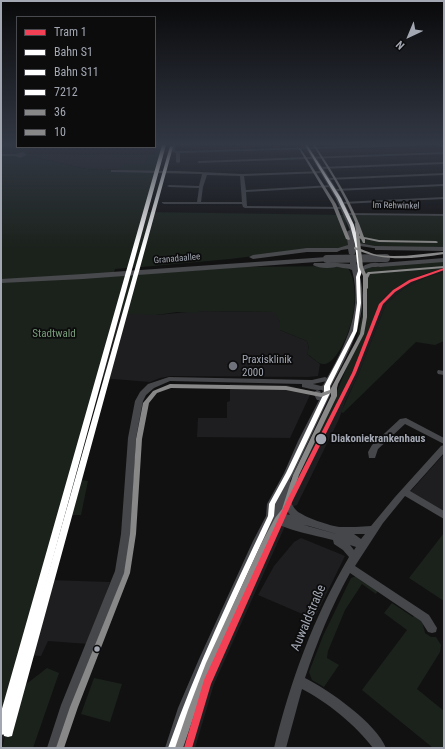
<!DOCTYPE html>
<meta charset="utf-8">
<style>
body{margin:0}
#map{position:relative;width:445px;height:749px;overflow:hidden;background:#111112;font-family:"Roboto Condensed",sans-serif}
canvas{display:block}
.frame{position:absolute;inset:0;border:2px solid #a2a7b2;pointer-events:none}
.legend{position:absolute;left:16px;top:16px;width:140px;height:132px;box-sizing:border-box;background:#0c0c0d;border:1px solid #484a4f;margin:0;padding:5px 7px;list-style:none;font-size:12px;color:#a2a7b2}
.legend li{display:flex;align-items:center;gap:8px;height:20px}
.legend b{width:20px;border:1px solid #484a4f}
.north{position:absolute;left:389px;top:16px;width:40px;height:40px;-webkit-text-stroke:3px #0c0c0d;paint-order:stroke;rotate:224deg;font-size:11px;font-weight:700;line-height:16px;text-align:center;color:#a2a7b2}
.north::after{content:'';display:block;margin:auto;width:14px;height:18px;background:#a2a7b2;clip-path:polygon(50% 0,100% 100%,50% 72%,0 100%)}
</style>
<div id="map">
<canvas width="445" height="749"></canvas>
<div class="frame"></div>
<ul class="legend">
<li><b style="height:5px;background:#f44054"></b>Tram 1</li>
<li><b style="height:5px;background:#fff"></b>Bahn S1</li>
<li><b style="height:5px;background:#fff"></b>Bahn S11</li>
<li><b style="height:5px;background:#fff"></b>7212</li>
<li><b style="height:5px;background:#898888"></b>36</li>
<li><b style="height:5px;background:#898888"></b>10</li>
</ul>
<div class="north">N</div>
</div>
<script>
const g = document.querySelector('canvas').getContext('2d');
g.lineJoin = 'round';
function paint(path, color) { g.fillStyle = color; g.fill(path, 'evenodd'); }
function stroke(path, color, width, dash) { g.strokeStyle = color; g.lineWidth = width; g.lineCap = dash ? 'butt' : 'round'; g.setLineDash(dash || []); g.stroke(path); }
function write(font, color, halo, rows, align = 'center') {
  g.font = font + ' "Roboto Condensed",sans-serif'; g.lineWidth = 3.5; g.setLineDash([]); g.textBaseline = 'middle'; g.strokeStyle = halo; g.fillStyle = color; for (const [text, x, y, turn = 0] of rows) {
    g.save(); g.translate(x, y); g.rotate((+turn || 0) * Math.PI / 180); g.textAlign = isNaN(turn) ? turn : align; if (halo) g.strokeText(text, 0, 0); g.fillText(text, 0, 0); g.restore();
  }
}
paint(new Path2D(`
 M163 145H165L164 153 130 275 156 315 199 311 276 312 280 322V330L307 341 309 349 307 354 320 364 318 376 308 377 171 376 160 378 150 382 101 378 50 566 48 580 110 582 89 644 48 641 41 656 26 655 17 687 20 689 17 703 13 705 1 748V719Z
 M29 154 149 155 145 164H123L120 170 86 169 29 156Z
 M444 269V272L424 278 403 289 386 304 359 373 345 402 339 419 297 505 294 506 214 684 195 748H183L204 683 223 639 269 538 273 535 331 417 340 396 346 387 379 304 389 293 414 278Z
 M230 384 287 385 307 391 310 395 290 438 197 437 198 418H227V402L230 401Z
 M444 454V512L410 492Z
 M301 538 345 556 314 619 258 595 274 566 294 542Z`), '#1e1e20');
paint(new Path2D(`
 M1 145H17V147H31L27 152 29 154V156L86 169 119 170 122 164H145L149 155H154L157 145H163L127 268 115 269 113 276H125L1 719Z
 M147 212 345 215 349 245 342 249 303 250 230 259 131 268Z
 M350 215 444 216V248L377 247 359 243 356 229Z
 M444 261V269C421 274 396 283 381 302L346 387 340 396 331 417 292 494 288 493 336 394 354 349 358 334 366 293 364 269 367 267Z
 M337 266 348 268C362 290 352 334 337 354 334 358 330 363 325 364 318 365 313 357 307 354L309 348 307 341 280 330V322L275 312 199 311 198 313 177 312 156 315 119 314 130 275 240 267Z
 M444 272V341L435 345 416 342 343 413 341 412 359 373 386 304 403 289 424 278Z
 M74 479 88 481 81 515H65Z
 M444 533V601L409 578Z
 M359 575 379 588 376 594 362 584 345 610 328 651 327 658 339 665 324 687 312 680 309 672 323 636 351 578Z
 M392 603 413 617 415 614 422 621 425 633 431 637H436L441 645 440 652 417 689 444 711V748H433L362 690 407 630 384 613Z
 M47 668 59 673 33 748H2L13 705 17 703 20 689Z
 M94 678 122 684 110 722 81 714Z`), '#1b221c');
paint(new Path2D(`
 M172 145H176L175 150 178 151 392 145H418L416 146 180 153V162L178 163 176 162V153L171 151Z
 M439 145H443L444 148Z
 M23 152 27 155 20 158 15 156H1V154H16Z
 M444 152V154L199 163 197 162 199 161Z
 M444 162V164L320 169 318 168 320 167Z
 M111 170 179 171 242 174 323 171H324V173L244 176 246 190 332 185 334 186 332 187 246 192 247 206 344 207 346 208 344 209 245 208 243 207 242 204H164L162 203V202H197L199 188 169 187 167 186 169 185 199 186 202 174 112 172H111ZM207 175 240 176 242 202H201L203 187Z
 M444 173V175L327 180 325 179 327 178Z
 M444 184V186L335 191 333 190 335 189Z
 M444 197V199L342 204 340 203 342 202Z
 M345 213 444 214V216L347 215H345Z
 M438 370 444 371V375L438 374 437 372Z
 M169 377 312 380 325 377 329 379 327 381 313 384 321 386 327 384 331 386C322 393 312 389 302 387V384L170 381 154 388 146 395 143 401 136 438 131 534 125 571 73 705 59 748H47L61 705 115 571 121 534 128 438 135 401 140 392 148 384Z
 M406 418 444 438V444L405 424 378 449 375 458H369L368 452 372 445 400 419Z
 M444 445V453L410 491 444 511V519L405 496 383 523 355 566 429 615 437 628 436 632 432 633 428 632 421 621 350 573C331 607 317 642 305 678 329 690 376 723 386 748H373C356 725 327 702 302 689L286 748H274C291 680 313 618 349 557L343 550 334 544 333 540C318 536 273 528 267 516L268 513 271 512 290 515 279 498 280 496C289 493 291 506 297 511 304 517 330 526 340 527 350 527 361 527 371 526L395 497 441 446ZM304 525 309 526 340 535ZM354 534H365L361 539ZM350 545 356 547 354 550Z`), '#46474a');
paint(new Path2D(`
 M304 145H308C327 175 352 207 359 243L380 247V249L360 246V254H356L355 251V254L352 256 349 254 348 249 335 251V249L348 245 346 232 350 230 335 197Z
 M353 259 356 261 358 270C364 264 376 260 383 265 378 268 374 266 369 268 364 269 363 272 359 273 371 313 350 351 331 386V393L290 481 291 483 284 507 275 519 263 542 208 665 192 708 179 748H165L178 708 199 659 253 541 266 516 267 504 284 473 298 441 319 400H317L313 393 317 390 320 391 322 395 323 391 321 389C342 351 364 315 352 270 346 267 339 269 334 265L337 263 350 264V261Z`), '#48494c');
paint(new Path2D(`
 M375 246 444 247V251L378 250H375Z
 M307 248H337L341 250 337 252H307L253 259 249 257 253 255Z
 M327 257 331 259 330 261 83 279 1 283V279L83 274Z
 M444 258V262L380 267 376 265 380 263Z
 M314 263H337L341 265C335 269 319 269 313 265Z`), '#48494c');
stroke(new Path2D(`
 M327 259 386 258`), '#48494c', 8);
paint(new Path2D(`
 M305 145H307L341 198 354 225 359 244 362 271 360 277 361 303 357 331 330 386V393L292 473 275 504 274 516C239 592 203 668 176 748H168C196 668 232 592 268 516L269 504 286 473 324 393V386L353 331 357 303 356 277 358 271 355 244 350 225 337 198Z`), '#fff');
paint(new Path2D(`
 M299 148 301 149 336 204 350 239 349 240 346 239 332 204 299 149Z
 M355 223 358 224 363 267 366 274 368 272H369L444 266V268L370 274 368 278V288L367 289V317L364 334 338 384 337 388V396L299 475 288 510 279 522 267 545 212 667 196 710 183 748H175L188 710 206 663 261 544 275 518 282 509 293 475 331 396V393L321 397 286 390 171 388 157 393 149 403 142 439 136 534 130 573 78 707 64 748H56L70 707 124 573 130 534 136 439 143 403 153 391 170 384 286 386 321 393 330 390 360 334 363 317V276L359 267Z`), '#898888');
paint(new Path2D(`
 M313 145H315C334 174 353 204 364 237L379 240 436 241 438 242 437 243 379 242 365 239V243H363L361 239 356 237 358 236H360C350 203 331 174 313 145Z
 M354 247C361 248 369 253 377 255 399 258 421 254 443 252H444V254C412 259 384 262 354 249Z`), '#898888');
paint(new Path2D(`
 M162 145H166L6 730 5 734 1 735V712Z`), '#fff');
paint(new Path2D(`
 M170 146 173 147 13 732 12 736 8 737 4 736 3 732Z`), '#fff');
paint(new Path2D(`
 M444 268V270L411 282 395 292 383 304 356 373 293 500 211 684 192 748H184L204 680 287 500 352 373 379 304 393 290 409 280Z`), '#f44054');
const sky = g.createLinearGradient(0, 0, 0, 249);
sky.addColorStop(0, '#09090a');
sky.addColorStop(0.58, '#323844');
sky.addColorStop(1, '#32384400');
g.fillStyle = sky;
g.fillRect(0, 0, 445, 249);
for (const [x, y, r, color] of [
 [233,366,5,"#6f727a"],
 [321,439,6,"#a2a7b2"],
 [97,649,3.5,"#a2a7b2"]
]) { const dot = new Path2D(); dot.arc(x, y, r, 0, 2 * Math.PI); g.fillStyle = color; g.fill(dot); stroke(dot, '#0c0c0d', 1.5); }
write('9px', '#a2a7b2', '#0c0c0d', [
 ["Im Rehwinkel",396,206,1],
 ["Granadaallee",177,259,-5]
]);
write('11px', '#799d7c', '#0c0c0d', [
 ["Stadtwald",54,334]
]);
write('11px', '#a2a7b2', '#0c0c0d', [
 ["Praxisklinik",242,360],
 ["2000",242,373]
], 'left');
write('bold 11px', '#a2a7b2', '#0c0c0d', [
 ["Diakoniekrankenhaus",331,439]
], 'left');
write('13px', '#a2a7b2', '#0c0c0d', [
 ["Auwaldstraße",309,618,-67]
]);
</script>
